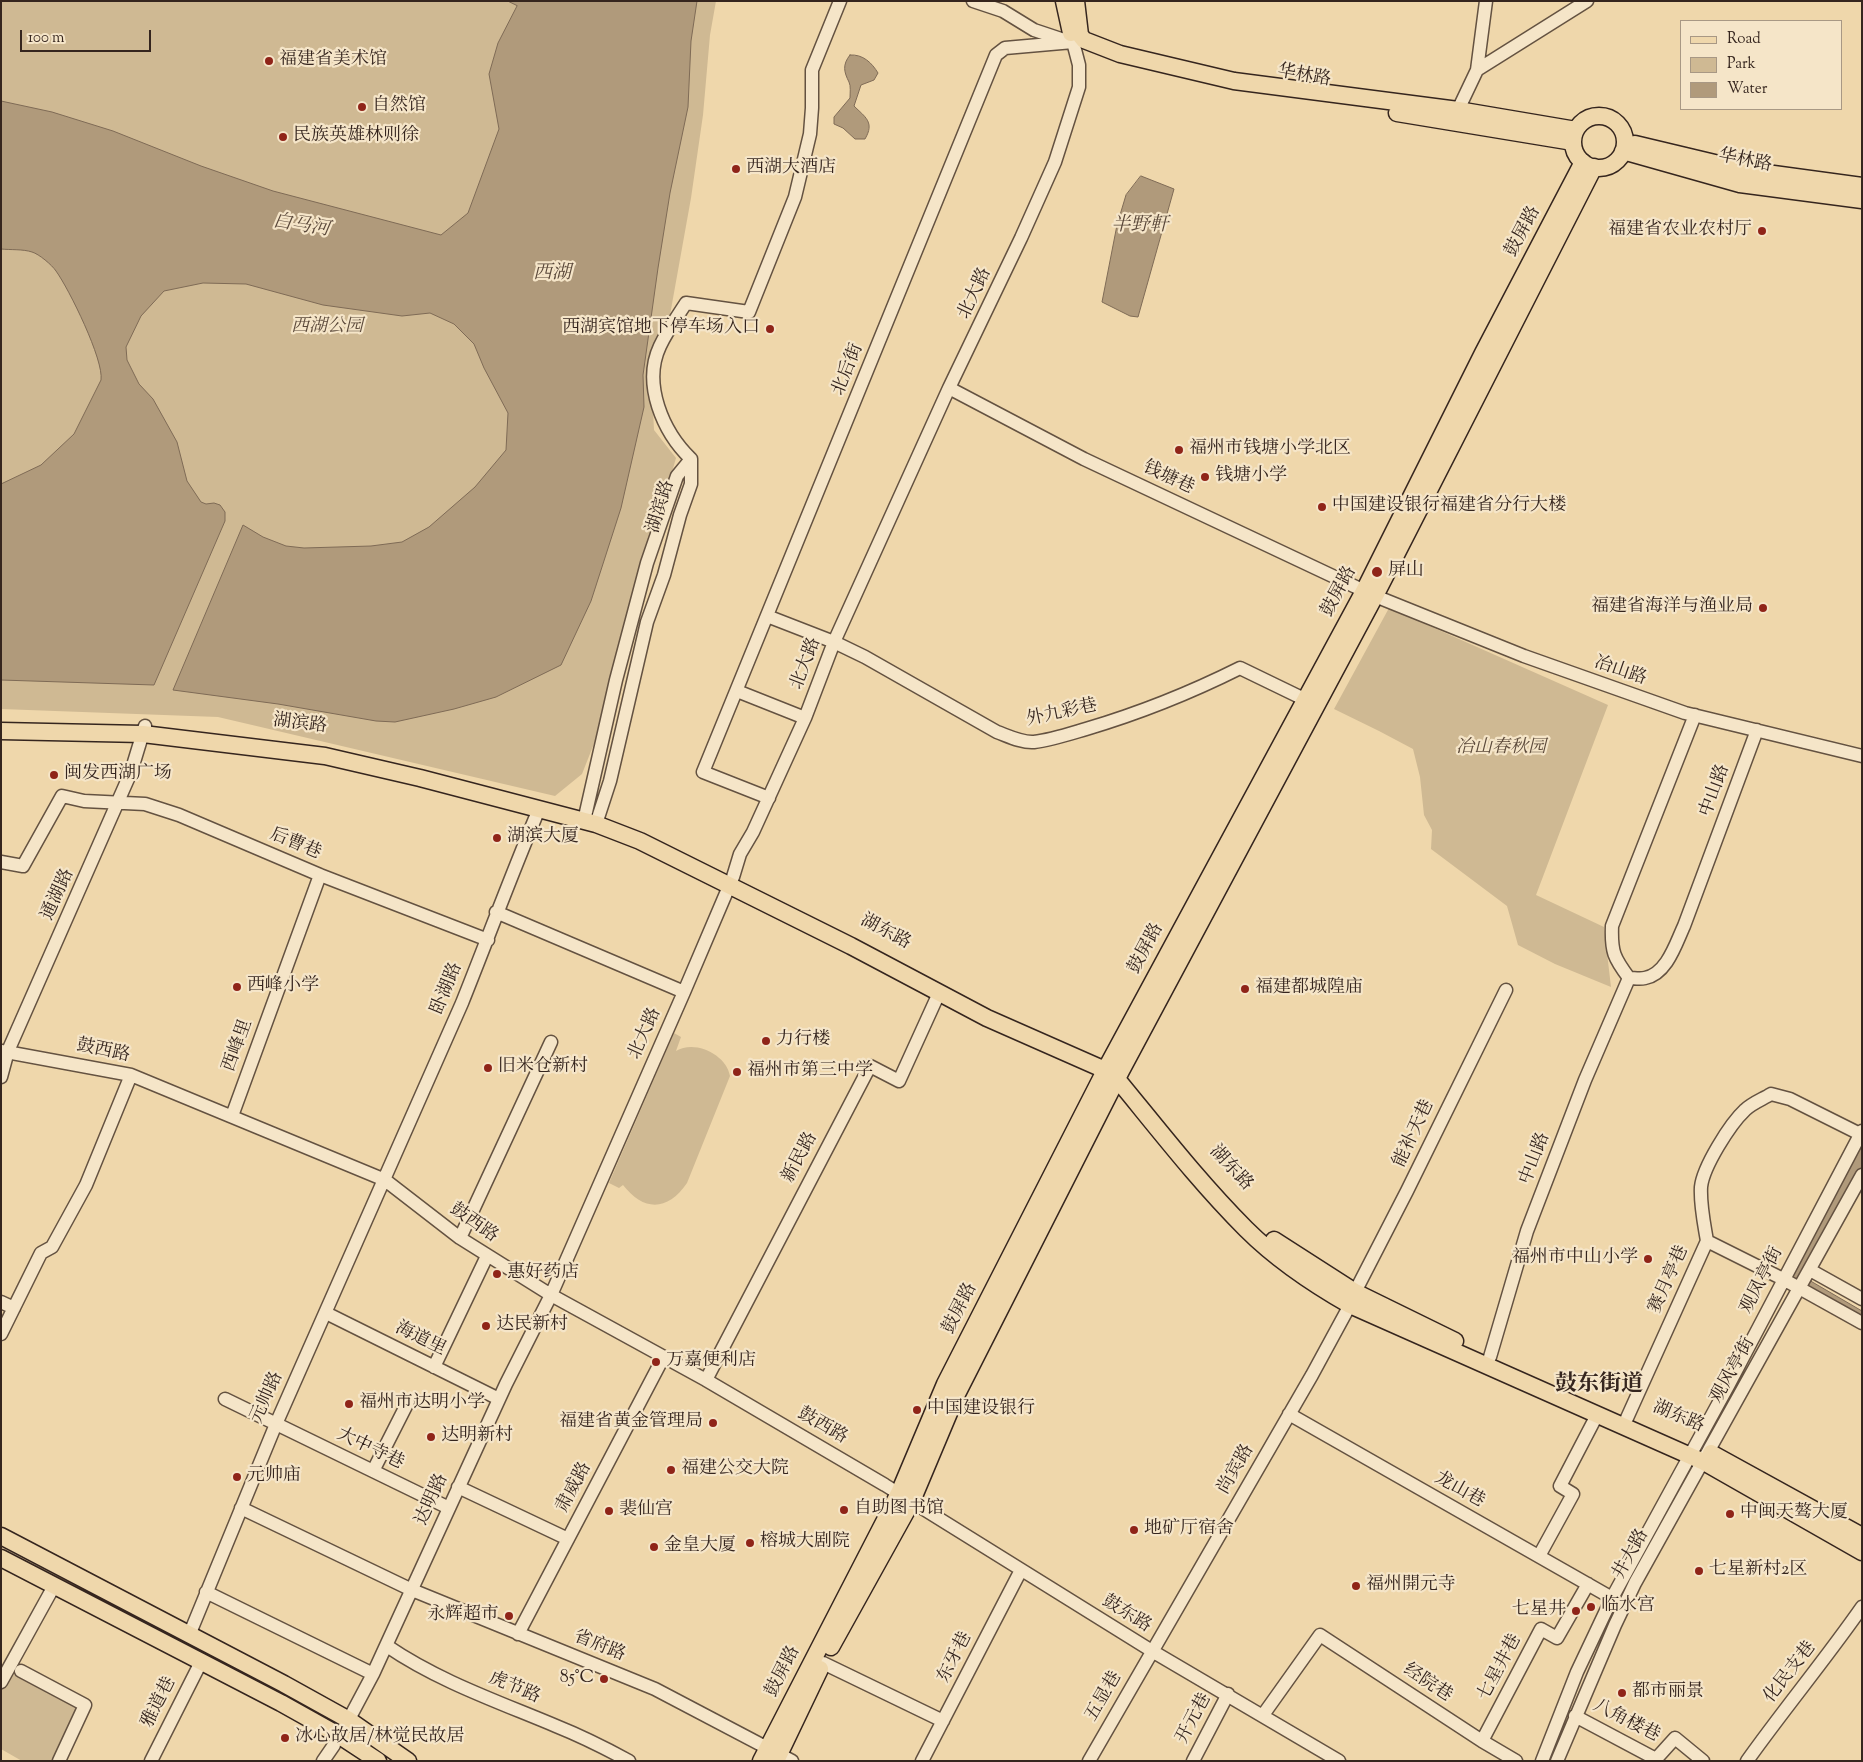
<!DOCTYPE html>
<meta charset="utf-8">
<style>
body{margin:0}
#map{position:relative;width:1863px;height:1762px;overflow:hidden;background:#efd7ab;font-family:"Sorts Mill Goudy",serif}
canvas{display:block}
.frame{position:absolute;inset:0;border:2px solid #35251e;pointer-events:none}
.legend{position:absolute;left:1680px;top:20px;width:162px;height:90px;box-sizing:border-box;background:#f5e5c8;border:1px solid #a89884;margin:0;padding:6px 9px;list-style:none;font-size:15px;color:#35251e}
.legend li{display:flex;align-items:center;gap:10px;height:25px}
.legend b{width:25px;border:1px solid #a89884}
.scale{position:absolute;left:20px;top:30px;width:131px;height:22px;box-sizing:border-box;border:2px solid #35251e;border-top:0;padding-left:6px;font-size:15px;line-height:18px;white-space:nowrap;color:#35251e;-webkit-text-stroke:4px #f5e5c8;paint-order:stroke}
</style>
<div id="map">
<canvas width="1863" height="1762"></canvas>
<div class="frame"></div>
<ul class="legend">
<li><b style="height:6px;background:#efd7ab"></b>Road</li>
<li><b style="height:14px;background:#cfb993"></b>Park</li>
<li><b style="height:14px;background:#b09a7b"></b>Water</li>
</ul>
<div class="scale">100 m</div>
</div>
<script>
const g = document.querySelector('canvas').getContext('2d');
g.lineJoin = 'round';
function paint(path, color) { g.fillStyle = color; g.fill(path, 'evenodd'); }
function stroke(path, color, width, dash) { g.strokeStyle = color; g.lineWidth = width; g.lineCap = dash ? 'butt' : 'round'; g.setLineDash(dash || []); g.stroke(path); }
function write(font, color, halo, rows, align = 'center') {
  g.font = font + ' "Sorts Mill Goudy","Noto Serif SC",serif'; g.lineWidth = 4.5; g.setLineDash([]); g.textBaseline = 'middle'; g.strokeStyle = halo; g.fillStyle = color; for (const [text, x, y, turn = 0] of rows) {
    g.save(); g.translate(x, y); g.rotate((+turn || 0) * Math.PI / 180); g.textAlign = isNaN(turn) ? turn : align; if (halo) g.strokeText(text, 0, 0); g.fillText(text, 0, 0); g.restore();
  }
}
paint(new Path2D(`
 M1 1H716L710 35 703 115 691 198 670 315 651 371 654 430 676 458 597 736 582 774 555 796 218 717 1 709Z
 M1389 608 1608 705 1536 895 1604 927 1611 987 1555 964 1518 945 1507 906 1431 849 1432 830 1424 815 1420 777 1413 749 1379 731 1334 709Z
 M674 1033 681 1037 676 1051C695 1039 727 1055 730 1076L687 1183C668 1211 644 1212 623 1185L619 1188 609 1183Z
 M12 1673 79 1708 54 1761H22L1 1749V1690Z`), '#cfb993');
const water = new Path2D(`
 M508 1H697L691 41 688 107 670 193 658 268 643 375 644 407 621 508 591 601 561 665 496 697 454 709 395 722 376 721 278 704 173 690 243 525 263 537 286 546 304 548 371 546 402 542 429 527 475 487 506 450 508 413 484 368 474 344 454 324 430 313 402 316 323 305 246 284 203 283 164 291 141 316 126 347 127 360 139 384 153 399 177 442 187 481 201 502 206 504 214 503 220 505 225 512V521L154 685 1 680V484L41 465 74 434 101 380C104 360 69 289 56 271 52 265 39 254 32 252 23 249 11 250 1 249V101L52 112 113 131 201 166 273 191 441 235 468 213 499 129 489 74 498 43 517 6Z
 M850 55C863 54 872 63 878 73L874 80 861 85 854 106C865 117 875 122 865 139H855L843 128 834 124V117L850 98C850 93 851 86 849 82 844 72 842 65 850 55Z
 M1141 176 1174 189 1138 317 1130 316 1102 302 1117 225 1126 195Z
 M1862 1145V1167L1802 1276 1862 1311V1320L1789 1279Z`);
paint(water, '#b09a7b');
stroke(water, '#7f6b56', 1);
const minor = new Path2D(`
 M973 1 1003 11 1034 30 1064 40
 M1477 70 1587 1
 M1458 110 1477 70 1486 1
 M949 388 1084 459 1375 596 1524 656 1685 713 1862 756
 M691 459C663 432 642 384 660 346 667 331 677 317 686 303L749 312 795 197 810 134 812 108V70L840 1
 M767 616 834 642 865 657 997 732C1008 736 1022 743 1034 742 1051 740 1069 734 1086 729 1140 713 1190 693 1240 668L1304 699
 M737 691 805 718
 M769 798 703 772 996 55 1005 48 1073 42
 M584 821 616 680 647 563 677 476 691 459
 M596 824 610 781 647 622 664 575 680 515 691 484V459
 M1 862 23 866 62 796 84 801 145 804 179 815 320 875 488 940
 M496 912 684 992
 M1629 978C1634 978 1640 979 1645 978 1667 974 1676 943 1684 926L1757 730
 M1629 978C1614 958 1611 952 1612 926L1695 715
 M1 1051 131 1075 385 1180 460 1238 551 1295 706 1380 885 1485 1152 1651 1339 1761
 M1 1077 8 1051 131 772 145 726
 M232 1116 320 875
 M460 1238 551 1042
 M1707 1241 1783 1279 1862 1323
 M1810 1270 1862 1299
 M1355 1292 1407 1191 1506 990
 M1 1302 14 1308
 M326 1313 499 1399
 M1 1334 41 1253 52 1247 86 1185 131 1075
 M1490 1357 1527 1231 1585 1080 1629 978
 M434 1367 487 1256
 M706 1380 870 1066 899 1081 939 993
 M225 1399 449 1508
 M1289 1414 1612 1598
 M1627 1418 1707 1241C1704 1223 1700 1205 1701 1187 1703 1167 1730 1124 1745 1110 1752 1103 1763 1099 1771 1094L1790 1099 1860 1134
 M373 1471 408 1402
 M458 1487 568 1539
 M241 1508 412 1590 655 1689 792 1761
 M1539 1556 1573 1494 1560 1486 1597 1415
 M206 1592 373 1674
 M190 1633 276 1424 462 1003C488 938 512 873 539 809
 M518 1634 663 1358
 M387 1646C438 1681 499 1702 556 1726 581 1736 605 1748 629 1761
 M823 1663 943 1721
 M21 1671 85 1705 59 1761
 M1 1682 54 1586
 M1263 1715 1320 1635 1482 1741 1516 1761
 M1575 1716 1656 1759 1675 1738 1703 1761
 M340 1736 373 1674 506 1384 551 1295 684 992 733 877 740 854 753 832 805 718 834 642 949 388 1021 238 1055 162 1079 87V65L1073 42
 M1482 1741 1541 1629 1557 1638 1588 1584
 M151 1761 201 1662
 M323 1761 334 1745
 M922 1761 1021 1570
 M1089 1761 1312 1375 1350 1305
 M1193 1761 1228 1694
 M1542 1761 1577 1672 1612 1598 1729 1384 1862 1131
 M1557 1761 1615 1625 1635 1583 1862 1175
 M1747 1761C1784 1709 1825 1660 1862 1607`);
const major = new Path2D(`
 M1064 1 1071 33
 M1076 1 1080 35 1084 40 1120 54 1234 81 1458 110 1576 130
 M1397 113 1573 142
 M1573 142a26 26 0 1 1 52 0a26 26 0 1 1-52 0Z
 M1635 144 1744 170 1862 186
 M1623 151 1740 184 1862 200
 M1 731 143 734 325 756 420 778 596 824 640 841 851 946 987 1018 1105 1070 1117 1079C1159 1130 1199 1182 1246 1229 1276 1259 1313 1284 1350 1305L1704 1462 1862 1552
 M1274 1240 1355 1292 1455 1341
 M1711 1453 1862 1536
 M1 1536 284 1684 349 1720 408 1761
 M1 1558 281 1703 340 1736 378 1761
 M831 1647 912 1501 957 1394 1121 1071 1375 596 1594 167
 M761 1761 899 1493 945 1384 1109 1063 1364 591 1483 353 1583 162
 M776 1761 820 1669`);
stroke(minor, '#645241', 15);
stroke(major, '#35251e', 19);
stroke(minor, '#f5e5c8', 12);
stroke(major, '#efd7ab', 16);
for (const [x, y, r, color] of [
 [269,61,5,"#8f2418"],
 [362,107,5,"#8f2418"],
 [283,137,5,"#8f2418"],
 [736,169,5,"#8f2418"],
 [1762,231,5,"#8f2418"],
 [770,329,5,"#8f2418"],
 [1179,450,5,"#8f2418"],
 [1205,477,5,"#8f2418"],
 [1322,507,5,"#8f2418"],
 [1377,572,6,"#8f2418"],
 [1763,608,5,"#8f2418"],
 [54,775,5,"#8f2418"],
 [497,838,5,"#8f2418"],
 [237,987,5,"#8f2418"],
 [1245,989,5,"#8f2418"],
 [766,1041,5,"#8f2418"],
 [488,1068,5,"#8f2418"],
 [737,1072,5,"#8f2418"],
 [1648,1259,5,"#8f2418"],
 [497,1274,5,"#8f2418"],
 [486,1326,5,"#8f2418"],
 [656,1362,5,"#8f2418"],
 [349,1404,5,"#8f2418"],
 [917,1410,5,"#8f2418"],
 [713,1423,5,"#8f2418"],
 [431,1437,5,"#8f2418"],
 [671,1470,5,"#8f2418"],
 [237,1477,5,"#8f2418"],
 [844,1510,5,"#8f2418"],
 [609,1511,5,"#8f2418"],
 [1730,1514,5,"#8f2418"],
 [1134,1530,5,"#8f2418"],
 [750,1543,5,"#8f2418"],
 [654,1547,5,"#8f2418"],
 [1699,1571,5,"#8f2418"],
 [1356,1586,5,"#8f2418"],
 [1591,1607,5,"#8f2418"],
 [1576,1611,5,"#8f2418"],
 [509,1616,5,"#8f2418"],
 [604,1679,5,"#8f2418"],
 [1622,1693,5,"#8f2418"],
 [285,1738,5,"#8f2418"]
]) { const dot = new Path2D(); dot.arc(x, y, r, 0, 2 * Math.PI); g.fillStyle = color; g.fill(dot); stroke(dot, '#f5e5c8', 2); }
write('18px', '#35251e', '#f5e5c8', [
 ["福建省美术馆",279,61],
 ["自然馆",372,107],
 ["民族英雄林则徐",293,137],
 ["西湖大酒店",746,169],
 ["福建省农业农村厅",1752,231,"right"],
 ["西湖宾馆地下停车场入口",760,329,"right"],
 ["福州市钱塘小学北区",1189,450],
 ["钱塘小学",1215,477],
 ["中国建设银行福建省分行大楼",1332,507],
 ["屏山",1388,572],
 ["福建省海洋与渔业局",1753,608,"right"],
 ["闽发西湖广场",64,775],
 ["湖滨大厦",507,838],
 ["西峰小学",247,987],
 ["福建都城隍庙",1255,989],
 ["力行楼",776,1041],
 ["旧米仓新村",498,1068],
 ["福州市第三中学",747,1072],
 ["福州市中山小学",1638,1259,"right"],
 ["惠好药店",507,1274],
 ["达民新村",496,1326],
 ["万嘉便利店",666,1362],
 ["福州市达明小学",359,1404],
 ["中国建设银行",927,1410],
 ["福建省黄金管理局",703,1423,"right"],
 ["达明新村",441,1437],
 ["福建公交大院",681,1470],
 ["元帅庙",247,1477],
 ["自助图书馆",854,1510],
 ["裴仙宫",619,1511],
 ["中闽天骜大厦",1740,1514],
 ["地矿厅宿舍",1144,1530],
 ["榕城大剧院",760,1543],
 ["金皇大厦",664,1547],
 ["七星新村2区",1709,1571],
 ["福州開元寺",1366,1586],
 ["临水宫",1601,1607],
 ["七星井",1566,1611,"right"],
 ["永辉超市",499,1616,"right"],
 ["85°C",594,1679,"right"],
 ["都市丽景",1632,1693],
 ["冰心故居/林觉民故居",295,1738]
], 'left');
write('18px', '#35251e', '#f5e5c8', [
 ["华林路",1304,77,10],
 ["华林路",1745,162,11],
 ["鼓屏路",1524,232,-62],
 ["北大路",976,294,-65],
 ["北后街",849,370,-68],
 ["钱塘巷",1168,479,25],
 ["湖滨路",662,507,-73],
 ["鼓屏路",1340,592,-62],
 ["北大路",807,664,-69],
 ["冶山路",1620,672,19],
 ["外九彩巷",1062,714,-12],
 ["湖滨路",300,725,7],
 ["中山路",1716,791,-70],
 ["后曹巷",295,845,23],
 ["通湖路",59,895,-66],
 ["湖东路",885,933,28],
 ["鼓屏路",1147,949,-62],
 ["卧湖路",448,989,-68],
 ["北大路",646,1034,-66],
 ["西峰里",239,1046,-70],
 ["鼓西路",103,1052,12],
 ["能补天巷",1415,1134,-65],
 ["新民路",801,1158,-62],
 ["中山路",1536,1159,-69],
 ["湖东路",1230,1169,47],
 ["鼓西路",473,1224,35],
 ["赛月亭巷",1670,1280,-66],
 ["观凤亭街",1763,1281,-63],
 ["鼓屏路",961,1309,-63],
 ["海道里",420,1340,26],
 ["观风亭街",1734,1371,-61],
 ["元帅路",268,1398,-66],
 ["湖东路",1678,1418,23],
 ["鼓西路",822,1427,30],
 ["大中寺巷",370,1450,26],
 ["尚宾路",1237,1470,-60],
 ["肃威路",575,1488,-62],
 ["龙山巷",1459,1491,29],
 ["达明路",433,1500,-66],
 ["井大路",1632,1555,-61],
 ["鼓东路",1126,1615,32],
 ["省府路",599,1647,22],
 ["东牙巷",956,1658,-63],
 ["七星井巷",1501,1668,-62],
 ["鼓屏路",784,1672,-63],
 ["化民支巷",1791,1673,-52],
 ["经院巷",1427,1684,33],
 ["虎节路",514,1689,23],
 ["五显巷",1105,1697,-60],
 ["雅道巷",160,1703,-63],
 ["开元巷",1195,1719,-62],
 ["八角楼巷",1626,1722,27]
]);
write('italic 18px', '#5c4a3b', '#f5e5c8', [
 ["西湖公园",327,328],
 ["冶山春秋园",1501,749]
]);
write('italic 19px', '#5a483a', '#f5e5c8', [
 ["白马河",301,227,9],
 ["半野軒",1140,227],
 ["西湖",552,275]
]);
write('bold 22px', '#35251e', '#f5e5c8', [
 ["鼓东街道",1599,1386]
]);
</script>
